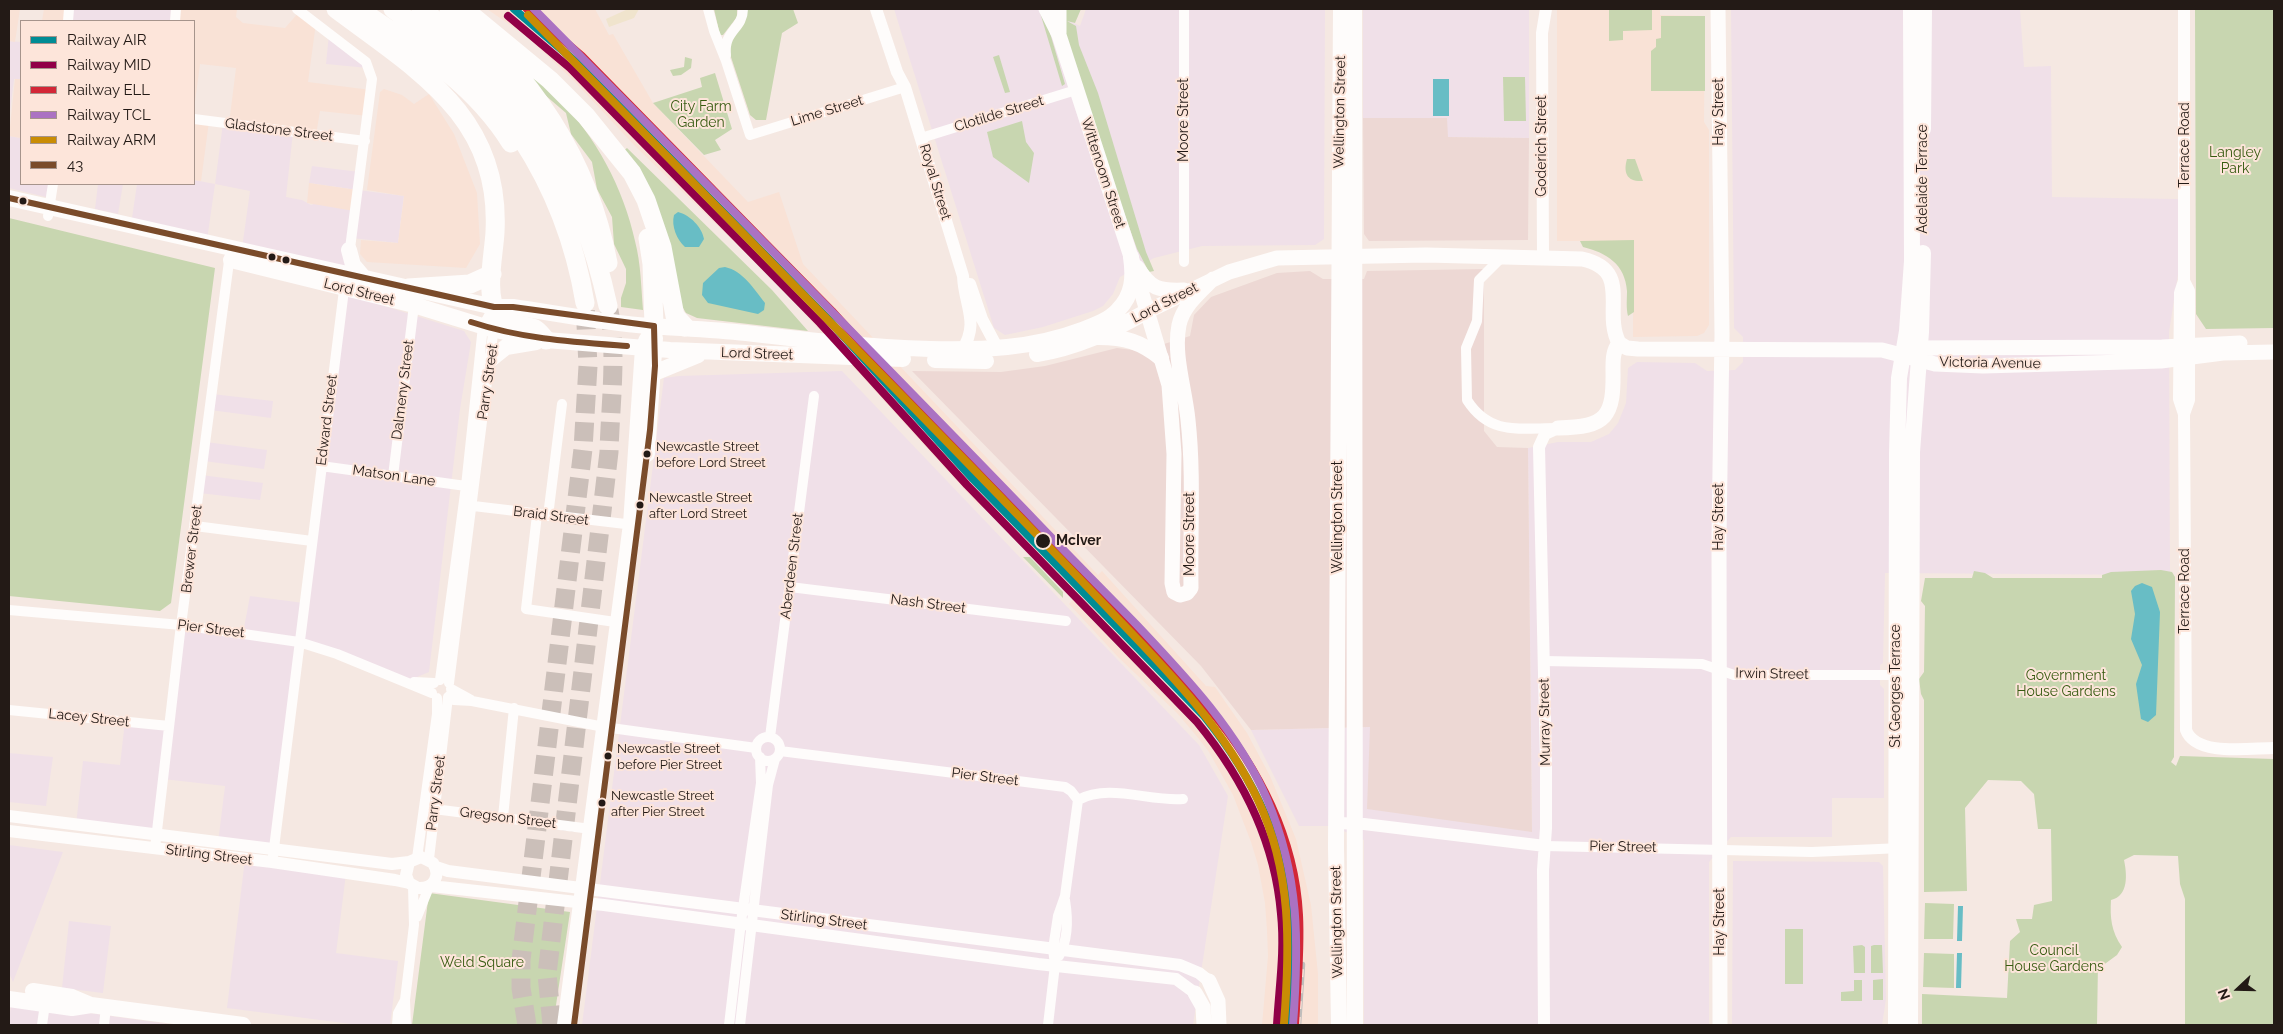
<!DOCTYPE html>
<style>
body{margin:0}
#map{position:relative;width:2283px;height:1034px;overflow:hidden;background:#f5e8e2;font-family:Raleway,sans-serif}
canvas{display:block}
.frame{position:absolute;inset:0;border:10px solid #231a16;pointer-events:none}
.legend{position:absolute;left:20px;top:20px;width:175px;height:165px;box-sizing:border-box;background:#fde5da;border:1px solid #a6948c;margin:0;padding:6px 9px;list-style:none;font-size:15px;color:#231a16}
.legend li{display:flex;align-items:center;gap:10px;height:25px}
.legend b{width:25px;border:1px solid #a6948c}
.north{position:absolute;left:2213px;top:964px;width:50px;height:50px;-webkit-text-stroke:4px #fde5da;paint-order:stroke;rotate:249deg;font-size:14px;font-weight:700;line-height:20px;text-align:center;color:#231a16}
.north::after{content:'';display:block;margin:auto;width:18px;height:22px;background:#231a16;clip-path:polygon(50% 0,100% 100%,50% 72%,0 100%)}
</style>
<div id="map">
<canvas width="2283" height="1034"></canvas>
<div class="frame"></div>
<ul class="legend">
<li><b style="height:6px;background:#008c95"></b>Railway AIR</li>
<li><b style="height:6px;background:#910048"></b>Railway MID</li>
<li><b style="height:6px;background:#d32737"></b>Railway ELL</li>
<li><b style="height:6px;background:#ab72c2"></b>Railway TCL</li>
<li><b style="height:6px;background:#c98c04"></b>Railway ARM</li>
<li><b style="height:6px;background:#7a4b2a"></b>43</li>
</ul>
<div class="north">N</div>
</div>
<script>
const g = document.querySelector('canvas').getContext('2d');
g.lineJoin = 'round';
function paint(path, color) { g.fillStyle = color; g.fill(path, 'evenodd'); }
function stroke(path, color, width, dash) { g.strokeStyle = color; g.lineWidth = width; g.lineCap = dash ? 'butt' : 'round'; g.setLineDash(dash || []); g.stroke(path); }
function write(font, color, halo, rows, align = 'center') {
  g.font = font + ' Raleway,sans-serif'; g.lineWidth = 4; g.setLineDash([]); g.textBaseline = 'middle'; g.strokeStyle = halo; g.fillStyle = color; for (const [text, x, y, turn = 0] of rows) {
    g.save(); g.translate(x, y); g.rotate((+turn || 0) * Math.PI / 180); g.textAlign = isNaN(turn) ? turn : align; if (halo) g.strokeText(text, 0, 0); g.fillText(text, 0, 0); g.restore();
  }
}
paint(new Path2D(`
 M69 9H176L175 21H68Z
 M894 9H1045L1080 26 1086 9H1325L1324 239 1315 245 1202 246 1154 258 1120 277 1113 294 1103 306 1093 311 1043 327 1005 335 994 328Z
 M1363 9H1529V138L1447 137V118H1363Z
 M1731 9H2020L2024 67 2051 66 2052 197 2178 199 2190 197 2169 332 2170 575 1885 573 1883 663 1880 665V685L1884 689V798H1832V837H1731L1709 862V1025H1364V840L1332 826H1299L1251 730 1370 727 1532 831 1528 448 1558 442H1591L1609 434 1618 423 1626 403 1628 368 1637 362 1695 363 1707 371 1735 370 1743 362V337L1734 328Z
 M329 34 368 68 326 64Z
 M9 41 21 42V79H14L9 120Z
 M223 123 293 132 286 197 302 200 311 205 357 190 309 183 312 166 360 172 358 190 404 196 398 243 351 238 348 266 242 248 250 191 215 184 207 240 132 218 137 184H194V180L215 184Z
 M9 136 21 138V184H53L50 198 9 188Z
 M98 184H123L118 214 95 209Z
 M343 293 464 331 471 342 460 409 429 672 405 682 299 643 274 850 218 843 225 786 163 779 156 836 76 825 83 761 120 765 125 721 169 726 181 625 243 633 250 596 304 603Z
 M842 371 1199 745 1228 796 1193 1025H582L664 378 679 376Z
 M212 394 273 401 271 418 210 410Z
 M206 442 267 450 264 469 204 461Z
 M201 475 263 483 260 500 199 493Z
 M9 753 53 757 46 806 9 802Z
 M9 845 63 852 13 982 9 973Z
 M245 859 346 873 336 953 398 961 390 1025H359L227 1008Z
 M1733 861 1879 862 1883 866 1886 999 1882 1025H1732Z
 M69 921 111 926 103 993 62 988Z
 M11 1002 175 1025H9Z`), '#f0e0e8');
paint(new Path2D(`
 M9 9H20L15 42 9 41Z
 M44 9H69L68 21H42Z
 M176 9H237L236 17 243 23 285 28 300 11 316 23 308 82 371 90 368 116 320 111 316 135 229 124 236 68 200 64 194 109V21H175Z
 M487 9H595L609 35 613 34 653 103 748 202 779 192 803 264 1098 575 1102 571 1206 686 1215 687 1247 733 1270 776 1296 839 1311 905 1318 974V1025H1262L1268 956 1267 930 1265 903 1258 865 1251 842 1233 795 1209 752 1199 739 1177 713 1118 657 1069 604 1074 598 986 505 981 508 775 281 636 147 573 80 526 36ZM1001 488 1090 582 1083 590 994 496Z
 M1557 9H1660V15L1705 16 1704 122 1709 130V325L1704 333 1697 336 1633 337V241H1557Z
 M15 79H21V138L9 136Z
 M384 89 402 95 414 104 429 94 454 134 477 193 480 244 466 268 367 262 360 254 361 240 398 243 404 196 367 190 380 92Z
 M194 119 209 121 201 181 194 180Z
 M309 183 357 190 354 211 307 203Z`), '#f9e2d6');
paint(new Path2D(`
 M1363 118H1447L1448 137 1529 138 1528 240 1369 241 1364 234Z
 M1484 269V431L1497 447 1528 448 1532 832 1367 809 1370 727 1251 730 1201 666 912 371 1001 372 1045 366 1117 348 1141 351 1190 336 1194 315 1211 297 1277 273 1310 271 1323 279H1364L1367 271Z`), '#edd8d4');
paint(new Path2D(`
 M714 9H737V17L723 35H720Z
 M747 9H793L798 23 782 33 766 120H756L750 115 730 54 731 41Z
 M1039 9H1043L1065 84 1062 86Z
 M1066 9H1081L1075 23 1067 21 1076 26 1079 45 1098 93 1146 252 1154 271 1149 272 1137 249 1123 210 1066 37Z
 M1609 9H1652V30L1623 31V40L1609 41Z
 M2195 9H2274V328L2206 329 2196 314Z
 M1661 16H1705V91H1651V51L1656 47V39L1661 38Z
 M999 55 1010 92 1005 93 993 57Z
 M685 57 692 59 691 68 681 75 673 76 670 70 684 67Z
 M522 68C534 77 547 86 557 97 595 135 624 189 635 241 641 264 641 287 643 310L621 307V298L626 283V269L614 244 612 217 597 189 592 162 571 134 566 113 545 95Z
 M715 73 732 129 715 140 721 150 704 155 653 103 702 87 700 78Z
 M1503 77H1525L1526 121H1504Z
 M1022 121 1026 142 1034 153 1029 183 993 157 987 132Z
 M627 148 772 290 808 331 697 318 686 313 680 303 622 152Z
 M1627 159H1635L1643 181C1627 182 1623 173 1627 159Z
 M9 218 215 268 171 603 160 611 9 596Z
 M1634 240V312L1628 316C1626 308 1627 299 1627 291 1625 264 1607 253 1583 247L1580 241Z
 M1023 557H1030L1063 592V598Z
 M2161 570 2172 572 2175 577 2174 757 2171 762 2176 766 2180 756 2274 759V1025H2185V899L2180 884 2178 856 2134 855 2124 860C2127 874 2129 896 2111 900 2110 918 2111 931 2122 947L2117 955 2102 966 2098 963 2097 1025H1922V994L2007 998 2010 941 2020 932 2016 919H2032L2034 905 2052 901 2051 829H2038L2034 794 2021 781 1988 780 1965 808 1967 891 1924 892V700L1921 694 1919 679 1924 672 1925 606 1921 601 1925 578H1972L1974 571 1985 573 1993 578H2102V575L2111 572Z
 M429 893 570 912 553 1025H412Z
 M1925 903 1954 904 1953 939H1924Z
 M1785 929H1803V984H1785Z
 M1862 945 1865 947V973H1854L1853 946Z
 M1874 945H1882L1883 973H1871V946Z
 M1924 953 1954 954V988L1923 987Z
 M1883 979V1000H1873V980Z
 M1854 980H1862V1001H1841V992L1854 991Z`), '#c8d6b0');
paint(new Path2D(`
 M628 9H639L634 18 609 27 606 19Z`), '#f0e4cd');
paint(new Path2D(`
 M1433 79H1449V116H1433Z
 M678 212C690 215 702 227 704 239L699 247H685C677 240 671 226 674 215Z
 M725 267C743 271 754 289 765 303L764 310 758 314 708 303 702 295 703 283 719 268Z
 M2142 583 2152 587 2160 612 2156 715 2148 722 2141 719 2136 684 2142 665 2131 639 2135 614 2131 591 2135 586Z
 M1958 906H1963L1962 941H1957Z
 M1957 953H1962L1961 988H1956Z`), '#68bdc5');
stroke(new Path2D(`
 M527 1025 521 988V960L583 449 588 366 585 303
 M552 1025 547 974 609 452C610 408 618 348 608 306`), '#cbbfb9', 19, [19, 9]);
stroke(new Path2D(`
 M297 9 366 62 372 79 349 256
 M708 9 714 31 726 61 750 135 905 87
 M1184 9V262
 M68 21 69 9
 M175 21 176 9
 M726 55C723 31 743 29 743 9
 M194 119 365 141
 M921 138 1076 90
 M48 216 53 184
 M1501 258 1479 280 1477 321 1466 348 1467 400C1490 436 1520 428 1557 428
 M321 466 466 486
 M393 476 414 305
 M465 505 634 525
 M537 515 526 609 622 623
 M548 516 562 404
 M195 526 312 541
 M790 587 1066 621
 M9 610 181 625 299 642 337 654 432 693
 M1544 661 1702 664 1734 675H1902
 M440 680 466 486 483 326 494 307
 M414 682 434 683
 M449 683 494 326
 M451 689 471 700
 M449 696 454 700 472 701 604 727
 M9 710 169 726
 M611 728 756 748
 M770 737 814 396
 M756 749a12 12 0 1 1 24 0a12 12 0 1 1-24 0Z
 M780 751 1065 787 1071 791 1078 800
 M1078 800C1109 783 1150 802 1183 799
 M426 808 591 829
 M503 817 514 708
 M1545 846 1812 852 1901 848
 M155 848 180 633 230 254
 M273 856 345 282
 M417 858 437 714V698
 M429 859 448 697
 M417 917 429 887
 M1059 956C1068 940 1068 918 1065 900
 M42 1025 45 1004
 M104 1025 106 1007
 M397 1025 398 1013 405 1000
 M406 1025 405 1000 414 925 413 886
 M729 1025 741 922 761 783 760 757
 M740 1025 768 785 775 759
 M1048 1025 1055 965 1053 949 1058 916 1065 896 1078 800`), '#fefcfb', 10);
stroke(new Path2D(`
 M876 9 897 72 905 87 963 276C964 305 980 323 962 350
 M1543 258 1542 33 1546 9
 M2184 281 2189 291V400L2184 414 2186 730C2196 757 2250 748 2274 748
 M970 284 982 319 998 349
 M2184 414 2179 399 2180 293 2184 281V9
 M9 816 392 864 409 862
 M1337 823 1364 824 1545 846
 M9 831 272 862 395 880 409 883 418 888C434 889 441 876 433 863L421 857 409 862 406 875 409 883
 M436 867 448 871 1180 965 1199 973 1209 981
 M431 886 604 905 1038 964 1176 979 1195 993
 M1544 1025 1543 870 1546 828V765L1539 447 1545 434 1558 428`), '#fefcfb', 12);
stroke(new Path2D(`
 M1046 9 1059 35 1131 257 1169 385 1174 454 1172 583 1174 592 1180 595 1187 593 1191 588C1190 532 1194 475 1188 420 1185 389 1173 355 1179 325 1183 306 1200 292 1213 279
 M1718 9 1722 335 1719 537 1720 1025
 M1059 33V9
 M1137 267C1151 289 1158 291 1184 290
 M1146 312 1229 272 1277 258 1426 255 1582 259C1633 270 1602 311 1619 343
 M1619 343 1627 348 1638 349 1882 350 1935 364 1983 366 2161 361 2223 353 2274 352
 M1909 348 2162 347 2240 343
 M1558 428C1607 427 1614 417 1613 369 1613 359 1613 351 1619 343
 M1209 981 1218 1001 1219 1025
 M1195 993 1203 1007 1204 1025`), '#fefcfb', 15);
stroke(new Path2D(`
 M1354 9 1355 1025
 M1923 129 1924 9
 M9 198 494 307H513C554 313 595 321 637 325 673 328 709 329 746 333 807 340 868 347 930 349 983 350 1032 349 1082 330 1095 325 1109 320 1118 310 1133 295 1134 277 1131 257
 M349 250 353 265 364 278
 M231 260 414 305 495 330 546 340 670 350 903 359
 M1099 337C1125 337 1141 342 1161 358
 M1037 354C1076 348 1112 331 1146 312
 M491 359 506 347 536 342
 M935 360 986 361
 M654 373 698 355
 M647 454 655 338
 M33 991 72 997 91 1005
 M9 999 72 1008 91 1005 243 1025
 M565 1025 631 524 643 348 647 339
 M1339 1025 1336 847 1341 9
 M1896 1025 1897 454 1899 378 1907 331 1912 261 1911 9
 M1910 1025 1912 452 1921 332 1923 253`), '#fefcfb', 16);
stroke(new Path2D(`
 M336 9C417 70 501 116 495 232 494 254 484 296 498 314 508 328 522 323 535 329 539 331 543 337 546 340
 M358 9C415 47 474 83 511 143
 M393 9C496 81 564 177 585 303
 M421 9C523 84 581 182 608 306
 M449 9C531 71 589 162 608 263
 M464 9 550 80 586 116 632 173 646 200 662 247 675 316 685 327
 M648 238 652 264 654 326
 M408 288 470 284 492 274`), '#fefcfb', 19);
const rail = new Path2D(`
 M1299 1025 1303 964`);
stroke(rail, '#c0bdbb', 4.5);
stroke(rail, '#fde5da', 2.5, [8]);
stroke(new Path2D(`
 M9 198 494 307H513L654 326
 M471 322C522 339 574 342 627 346
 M574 1025 650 430 655 366 654 326`), '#7a4b2a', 6);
stroke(new Path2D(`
 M514 9 576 62 826 317 973 479 1204 716C1251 774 1285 840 1290 915 1293 952 1288 988 1286 1025`), '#008c95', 8);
stroke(new Path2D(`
 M508 16 570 68 820 323 967 485 1197 722C1243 778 1275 841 1281 914 1285 951 1279 988 1277 1025`), '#910048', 8);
stroke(new Path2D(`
 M527 9 582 56 832 311 979 473 1210 710C1259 768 1295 838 1299 915 1301 952 1297 988 1295 1025`), '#d32737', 8);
stroke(new Path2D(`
 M534 9C699 176 864 343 1027 512 1062 549 1098 585 1133 621 1184 675 1237 730 1267 799 1300 877 1299 943 1293 1025`), '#ab72c2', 8);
stroke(new Path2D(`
 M528 15C690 180 853 344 1014 511 1049 547 1084 583 1118 619 1172 675 1225 730 1258 800 1292 873 1290 946 1284 1024`), '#c98c04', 8);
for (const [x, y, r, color] of [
 [23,201,4.5,"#231a16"],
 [272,257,4.5,"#231a16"],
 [286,260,4.5,"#231a16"],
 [647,454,4.5,"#231a16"],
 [640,505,4.5,"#231a16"],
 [1043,541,8,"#231a16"],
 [608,756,4.5,"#231a16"],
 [602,803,4.5,"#231a16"]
]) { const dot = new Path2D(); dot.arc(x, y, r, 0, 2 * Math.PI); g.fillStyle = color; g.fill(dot); stroke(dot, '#fde5da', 2); }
write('13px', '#231a16', '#fde5da', [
 ["Newcastle Street",656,447],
 ["before Lord Street",656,463],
 ["Newcastle Street",649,498],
 ["after Lord Street",649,514],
 ["Newcastle Street",617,749],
 ["before Pier Street",617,765],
 ["Newcastle Street",611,796],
 ["after Pier Street",611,812]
], 'left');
write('14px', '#375b11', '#fde5da', [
 ["City Farm",701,107],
 ["Garden",701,123],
 ["Langley",2235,153],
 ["Park",2235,169],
 ["Government",2066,676],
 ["House Gardens",2066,692],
 ["Council",2054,951],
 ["House Gardens",2054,967],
 ["Weld Square",482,963]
]);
write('14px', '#231a16', '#fde5da', [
 ["Lime Street",827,111,-17],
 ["Wellington Street",1340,112,-89],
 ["Hay Street",1719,112,-90],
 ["Clotilde Street",999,114,-17],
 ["Moore Street",1184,120,-90],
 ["Gladstone Street",279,130,7],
 ["Terrace Road",2185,145,-90],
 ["Goderich Street",1542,146,-90],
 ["Wittenoom Street",1103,173,72],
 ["Adelaide Terrace",1923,179,-90],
 ["Royal Street",935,182,73],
 ["Lord Street",359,292,14],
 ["Lord Street",1165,303,-27],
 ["Lord Street",757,354,2],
 ["Victoria Avenue",1990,363,1],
 ["Parry Street",488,382,-82],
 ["Dalmeny Street",403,390,-83],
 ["Edward Street",327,420,-83],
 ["Matson Lane",394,476,8],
 ["Braid Street",551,516,7],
 ["Wellington Street",1338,517,-90],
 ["Hay Street",1719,517,-90],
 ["Moore Street",1190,534,-90],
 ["Brewer Street",192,549,-83],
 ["Aberdeen Street",792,566,-83],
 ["Terrace Road",2185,591,-90],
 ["Nash Street",928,604,7],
 ["Pier Street",211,629,7],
 ["Irwin Street",1772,674,1],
 ["St Georges Terrace",1896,686,-90],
 ["Lacey Street",89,718,6],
 ["Murray Street",1545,722,-91],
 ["Pier Street",985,777,7],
 ["Parry Street",436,793,-83],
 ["Gregson Street",508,818,7],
 ["Pier Street",1623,847,1],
 ["Stirling Street",209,855,7],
 ["Stirling Street",824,920,7],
 ["Wellington Street",1337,922,-91],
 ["Hay Street",1720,922,-90]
]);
write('bold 14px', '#231a16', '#fde5da', [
 ["McIver",1056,541]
], 'left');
</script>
